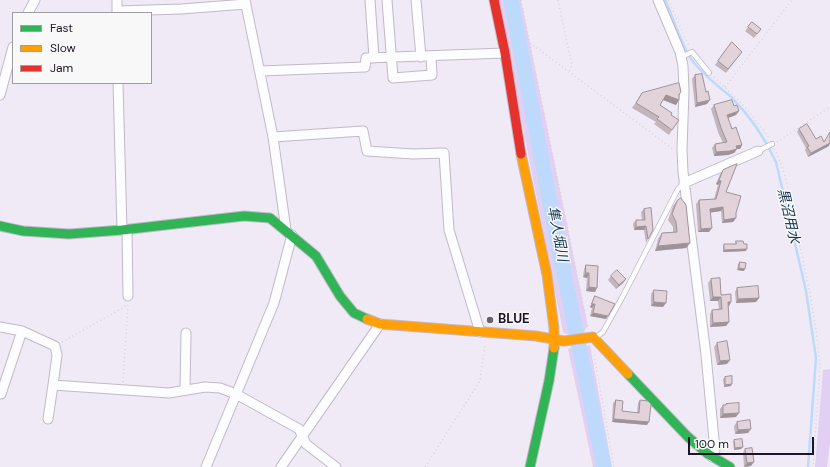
<!DOCTYPE html>
<meta charset="utf-8">
<style>
body{margin:0}
#map{position:relative;width:830px;height:467px;overflow:hidden;background:#f0eaf6;font-family:"DM Sans",sans-serif}
canvas{display:block}
.legend{position:absolute;left:12px;top:12px;width:140px;height:72px;box-sizing:border-box;background:#f8f8f8;border:1px solid #a19da4;margin:0;padding:5px 7px;list-style:none;font-size:12px;color:#1e1427}
.legend li{display:flex;align-items:center;gap:8px;height:20px}
.legend b{width:20px;border:1px solid #a19da4}
.scale{position:absolute;left:688px;top:437px;width:126px;height:18px;box-sizing:border-box;border:2px solid #1e1427;border-top:0;padding-left:5px;font-size:12px;line-height:14px;white-space:nowrap;color:#1e1427;-webkit-text-stroke:3px #f8f8f8;paint-order:stroke}
</style>
<div id="map">
<canvas width="830" height="467"></canvas>
<ul class="legend">
<li><b style="height:5px;background:#30b455"></b>Fast</li>
<li><b style="height:5px;background:#ff9f0a"></b>Slow</li>
<li><b style="height:5px;background:#e5322d"></b>Jam</li>
</ul>
<div class="scale">100 m</div>
</div>
<script>
const g = document.querySelector('canvas').getContext('2d');
g.lineJoin = 'round';
function paint(path, color) { g.fillStyle = color; g.fill(path, 'evenodd'); }
function stroke(path, color, width, dash) { g.strokeStyle = color; g.lineWidth = width; g.lineCap = dash ? 'butt' : 'round'; g.setLineDash(dash || []); g.stroke(path); }
function write(font, color, halo, rows, align = 'center') {
  g.font = font + ' "DM Sans","Noto Sans JP",sans-serif'; g.lineWidth = 3; g.setLineDash([]); g.textBaseline = 'middle'; g.strokeStyle = halo; g.fillStyle = color; for (const [text, x, y, turn = 0] of rows) {
    g.save(); g.translate(x, y); g.rotate((+turn || 0) * Math.PI / 180); g.textAlign = isNaN(turn) ? turn : align; if (halo) g.strokeText(text, 0, 0); g.fillText(text, 0, 0); g.restore();
  }
}
paint(new Path2D(`
 M498 0H506L512 27 517 64 598 467H593L568 349 571 348 568 334H566L563 332Z
 M515 0H521L588 327C581 330 586 339 587 346L590 345 612 467H608L580 331 561 230Z
 M830 369V443L827 467H815L823 370Z`), '#e2d0f3');
stroke(new Path2D(`
 M665 0C673 17 681 44 691 59 702 74 717 85 731 97 750 116 765 138 776 162L806 291 816 358 808 467`), '#bddafc', 2.5);
stroke(new Path2D(`
 M511 0 558 245 604 467`), '#bddafc', 15);
const lane = new Path2D(`
 M681 57 692 52 709 73
 M758 151 772 144
 M595 338 603 332 624 294 678 189 684 183`);
const street = new Path2D(`
 M117 0V13
 M245 0 273 137 286 230
 M370 0 374 58
 M387 0 393 78 432 75 431 56
 M416 0 421 57
 M658 0 680 52 683 66 684 91 682 150 683 172 706 355 715 450 712 457
 M117 11 181 9 246 4
 M28 13 35 0
 M260 71 365 67 366 58 505 53
 M118 83 122 230
 M0 95 13 47
 M273 137 363 131 367 151 413 154 444 153 449 230 480 332
 M684 183 758 151
 M127 230 128 296
 M0 327 22 331 55 346 57 355 53 385 169 393 205 387 220 388 236 394 299 429 306 444 336 467
 M185 390 186 333
 M1 394 22 331
 M48 419 53 385
 M206 467 274 303 292 235
 M281 467 380 324`);
const fast = new Path2D(`
 M0 226 23 231 69 234 122 230 244 216 270 218 316 256 340 296 354 313 367 319
 M628 374 688 437 708 454 730 467
 M530 467 549 381 554 348`);
const slow = new Path2D(`
 M521 154 547 275 554 328V348
 M367 319 380 324 536 336 564 341 593 337 628 374`);
const jam = new Path2D(`
 M494 0 505 53 521 154`);
stroke(lane, '#c1b9c8', 6);
stroke(street, '#c1b9c8', 11);
stroke(fast, '#c1b9c8', 11);
stroke(slow, '#c1b9c8', 11);
stroke(jam, '#c1b9c8', 11);
stroke(new Path2D(`
 M521 0 588 328
 M558 0 572 66 569 71
 M668 0 689 46
 M530 43 673 149
 M714 77 748 110 769 138
 M725 87 792 0
 M777 142 830 107
 M774 149C786 170 789 195 794 219 805 268 816 316 820 366L813 467
 M62 342 128 305
 M594 355 614 467
 M123 382 128 304
 M425 467 480 381 485 344`), '#d6d4d7', 1.5, [1, 3]);
stroke(lane, '#fdfcfe', 4.5);
stroke(street, '#fdfcfe', 9);
stroke(fast, '#30b455', 9);
stroke(slow, '#ff9f0a', 9);
stroke(jam, '#e5322d', 9);
paint(new Path2D(`
 M752 22 761 29 754 38 745 31Z
 M732 42 742 52 726 73 715 65Z
 M695 75 706 92 707 104 695 107 692 79Z
 M681 92 679 95 676 105 663 100 660 105 671 115 672 130 669 135 654 124 656 122 632 108 642 93Z
 M714 105 734 106 739 111 736 115 728 118 732 129 742 145 740 149H737L734 153 728 155 714 156 712 148 715 144 723 143 718 132 711 109Z
 M799 129 816 139 824 141 829 146 808 157 805 150 806 148 797 132Z
 M723 170 726 192 736 213V218L733 222 722 223 721 211 711 212 709 232H698L696 204 699 200 714 199 718 185 716 184 720 174Z
 M677 201 690 243 686 248 655 251 658 239 662 233 673 232V227L668 220 673 206Z
 M644 209 648 239 646 243 644 230H634L633 224 636 220H642L641 212Z
 M736 241 744 244 746 251 723 252V246L724 244H735Z
 M740 262 744 271 737 270 738 264Z
 M586 265 598 266 595 292 586 291 587 278 583 277 584 269Z
 M611 276 626 279 623 283 616 289 608 280Z
 M711 279 721 295 731 302 729 306H728L729 322 726 326 710 327V314L712 310H719L718 301H710L708 283Z
 M737 288 759 298 756 302 736 303 735 292Z
 M654 290 663 307 651 306V294Z
 M595 296 606 319 590 316 592 308 590 307 593 300Z
 M717 343 727 364 717 365 714 347Z
 M725 377 731 386 724 387 723 379Z
 M616 400 622 411 637 413 638 403 640 400 647 425 612 422 613 403Z
 M726 404 736 417 720 418V409L723 405H725Z
 M737 422 748 433 735 434 734 426Z
 M734 440 741 449 734 450 733 442Z
 M745 449 751 466 744 467 743 453Z`), '#c2b5bb');
paint(new Path2D(`
 M681 92 678 97 679 100 676 105 663 100 666 95 679 94Z
 M710 100 707 104 695 107 697 103Z
 M739 111 736 115 725 119 727 115Z
 M830 143 829 146 808 157 811 153Z
 M742 145 740 149H737L734 153 728 155 714 156 716 152 736 146Z
 M719 180 721 181 718 185 716 184Z
 M723 207 721 211 708 213 710 209Z
 M736 218 733 222 722 223 724 220Z
 M646 226 644 230H634L636 227Z
 M712 228 709 232H698L701 229Z
 M690 243 686 248 655 251 658 246Z
 M747 249 746 251 723 252 724 250Z
 M739 268 745 269 744 271 737 270Z
 M586 273H589L587 278 583 277Z
 M626 279 623 283 616 289 619 285Z
 M589 287 597 288 595 292 586 291Z
 M713 297H721L718 301H710Z
 M759 298 756 302 736 303 738 299Z
 M654 302 666 303 663 307 651 306Z
 M728 302H731L729 306H725Z
 M592 304H595L592 308 590 307Z
 M593 313 608 316 606 319 590 316Z
 M729 322 726 326 710 327 713 323Z
 M730 360 727 364 717 365 720 361Z
 M732 384 731 386 724 387 725 385Z
 M739 413 736 417 720 418 723 414Z
 M614 419 649 422 647 425 612 422Z
 M751 429 748 433 735 434 738 430Z
 M743 447 741 449 734 450 735 448Z
 M754 462 751 466 744 467 747 463Z`), '#9e9399');
const building = new Path2D(`
 M752 22 761 29 757 34 748 27Z
 M732 42 742 52 728 69 718 61Z
 M702 74 706 92 708 91 710 100 697 103 695 75Z
 M679 83 681 92 679 94V100L666 95 660 105 672 113 671 115 679 120 672 130 657 119 659 117 636 103 642 93Z
 M732 100 734 106 737 105 739 111 727 115 732 129 736 127 742 145 736 146 737 149 730 151 716 152 715 144 727 142 721 128 714 105Z
 M807 124 816 139 821 136 824 142 830 132V143L811 153 807 147 809 146 799 129Z
 M737 164 726 192 741 196 736 213V218L724 220 723 207 710 209 712 228 701 229 699 200 716 199 721 181 719 180 723 170Z
 M681 198 686 205 690 243 658 246 662 233 677 232 676 222 672 214 677 201Z
 M651 208 653 230 648 239 646 226 636 227V220H645L644 209Z
 M736 241H743L744 244H747V249L724 250V244H736Z
 M740 262 746 263 745 269 739 268Z
 M586 265 598 266 597 288 589 287V273H586Z
 M617 270 626 279 619 285 611 276Z
 M720 278 721 295 731 294V302H728L729 322 713 323 712 310 722 309 721 297H713L711 279Z
 M758 286 759 298 738 299 737 288Z
 M654 290 667 291 666 303 654 302Z
 M595 296 615 304 608 316 593 313 595 304H592Z
 M727 341 730 360 720 361 717 343Z
 M732 376V384L725 385V377Z
 M616 400 623 401 622 411 639 413 640 400 648 401 651 404 649 422 614 419Z
 M739 403V413L723 414V405H726V404Z
 M750 420 751 429 738 430 737 422Z
 M742 439 743 447 735 448 734 440Z
 M752 448 754 462 747 463 745 449Z`);
paint(building, '#e2d2da');
stroke(building, '#9e9399', 1);
for (const [x, y, r, color] of [
 [490,320,4,"#685f6f"]
]) { const dot = new Path2D(); dot.arc(x, y, r, 0, 2 * Math.PI); g.fillStyle = color; g.fill(dot); stroke(dot, '#f8f8f8', 1.5); }
write('bold 13px', '#1e1427', '#f8f8f8', [
 ["BLUE",498,320]
], 'left');
write('italic 14px', '#183854', '#f8f8f8', [
 ["黒沼用水",788,216,77],
 ["隼人堀川",557,234,79]
]);
</script>
